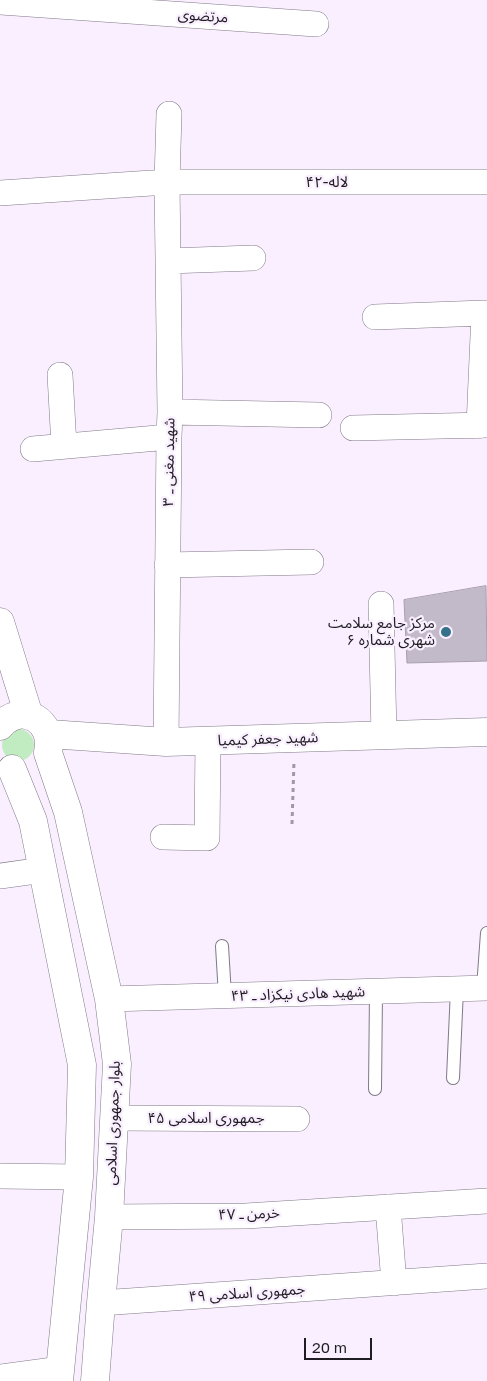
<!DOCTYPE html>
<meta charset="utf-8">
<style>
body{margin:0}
#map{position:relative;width:487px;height:1381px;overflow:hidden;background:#f9efff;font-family:"Golos Text",sans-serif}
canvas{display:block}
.scale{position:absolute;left:304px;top:1338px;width:68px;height:22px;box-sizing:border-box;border:2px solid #201d22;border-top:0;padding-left:6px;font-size:15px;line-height:18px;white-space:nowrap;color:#201d22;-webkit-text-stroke:4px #f9efff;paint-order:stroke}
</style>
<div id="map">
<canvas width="487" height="1381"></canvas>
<div class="scale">20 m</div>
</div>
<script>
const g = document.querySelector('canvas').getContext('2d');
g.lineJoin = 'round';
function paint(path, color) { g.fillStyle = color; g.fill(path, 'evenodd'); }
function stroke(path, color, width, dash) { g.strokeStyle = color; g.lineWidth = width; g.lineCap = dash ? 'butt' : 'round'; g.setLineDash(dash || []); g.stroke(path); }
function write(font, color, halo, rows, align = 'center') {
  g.font = font + ' "Golos Text","Noto Sans Arabic",sans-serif'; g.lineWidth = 4.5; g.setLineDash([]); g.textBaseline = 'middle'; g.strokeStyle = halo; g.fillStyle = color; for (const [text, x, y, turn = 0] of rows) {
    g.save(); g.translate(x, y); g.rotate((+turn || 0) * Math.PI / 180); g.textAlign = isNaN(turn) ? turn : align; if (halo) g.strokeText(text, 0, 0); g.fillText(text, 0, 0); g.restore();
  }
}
paint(new Path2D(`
 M2 745a16 16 0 1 1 32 0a16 16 0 1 1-32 0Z`), '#c1ecc1');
const building = new Path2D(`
 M486 586 487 661 407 663 404 600Z`);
paint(building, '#c3bac9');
stroke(building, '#a89fae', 1);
const lane = new Path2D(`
 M222 946 225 996
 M483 988 487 933
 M453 1078 457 989
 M375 1089 376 992`);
const street = new Path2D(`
 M0 2 316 24
 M0 193 167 182H487
 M168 261 253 258
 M375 317 484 313
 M60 375 64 446
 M170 412 319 415
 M479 426 484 313H487
 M353 428 487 425
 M33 449 169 437
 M167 565 311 562
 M381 604 384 735
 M166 742 169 437 170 412 167 182 169 114
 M163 837 207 838 208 741
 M0 876 43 870
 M109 999 487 988
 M114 1118 297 1119
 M0 1176 79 1177
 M388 1207 394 1283
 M109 1217 246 1216 487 1201
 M101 1303 487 1276
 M0 1377 61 1369`);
const secondary = new Path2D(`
 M0 622 29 716
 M0 726C22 701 55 721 48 752
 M49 734 166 742 487 732
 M48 753 68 812 109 999 117 1064 109 1217 101 1303 95 1381
 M12 769 33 821 36 836 82 1065 79 1177 59 1381`);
stroke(lane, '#817987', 14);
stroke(street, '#817987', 26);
stroke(secondary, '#817987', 29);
stroke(new Path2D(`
 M292 824 294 761`), '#a099a4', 3, [4, 4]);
stroke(lane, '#fff', 12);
stroke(street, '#fff', 25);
stroke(secondary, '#fff', 28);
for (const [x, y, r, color] of [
 [446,632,6,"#357189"]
]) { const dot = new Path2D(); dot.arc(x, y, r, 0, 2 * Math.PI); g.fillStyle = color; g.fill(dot); stroke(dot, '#f9efff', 2); }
write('15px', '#201d22', '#f9efff', [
 ["مرتضوی",203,16,4],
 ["لاله-۴۲",327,182],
 ["شهید مغنی ـ ۳",169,462,-89],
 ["شهید جعفر کیمیا",268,739,-2],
 ["شهید هادی نیکزاد ـ ۴۳",298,994,-2],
 ["جمهوری اسلامی ۴۵",206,1118],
 ["بلوار جمهوری اسلامی",113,1123,-88],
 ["خرمن ـ ۴۷",249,1214,-2],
 ["جمهوری اسلامی ۴۹",247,1293,-4]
]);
write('15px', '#201d22', '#f9efff', [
 ["مرکز جامع سلامت",435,623],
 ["شهری شماره ۶",435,640]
], 'right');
</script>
